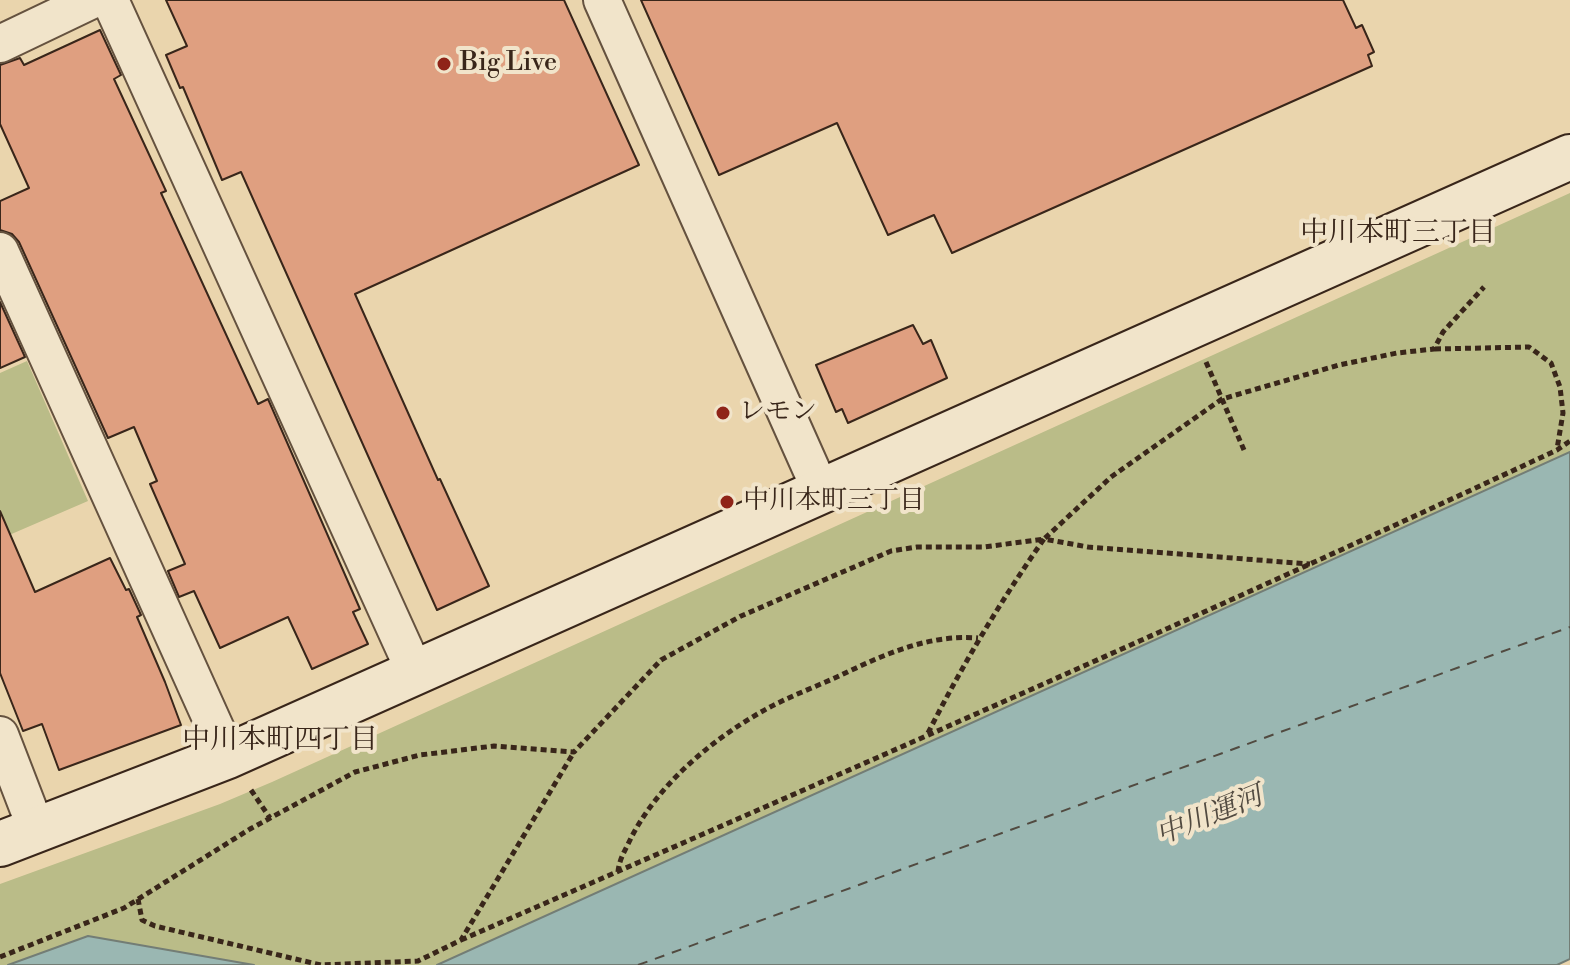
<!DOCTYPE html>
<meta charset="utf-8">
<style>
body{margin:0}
canvas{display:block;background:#ead5ad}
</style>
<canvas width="1570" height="965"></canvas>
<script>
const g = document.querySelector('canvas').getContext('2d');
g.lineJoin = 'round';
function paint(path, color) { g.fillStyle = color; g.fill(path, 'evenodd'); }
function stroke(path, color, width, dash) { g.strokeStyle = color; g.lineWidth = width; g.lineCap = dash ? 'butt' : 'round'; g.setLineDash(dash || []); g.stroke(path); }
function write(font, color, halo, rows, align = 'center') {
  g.font = font + ' "Libre Bodoni","Noto Serif JP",serif'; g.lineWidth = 8; g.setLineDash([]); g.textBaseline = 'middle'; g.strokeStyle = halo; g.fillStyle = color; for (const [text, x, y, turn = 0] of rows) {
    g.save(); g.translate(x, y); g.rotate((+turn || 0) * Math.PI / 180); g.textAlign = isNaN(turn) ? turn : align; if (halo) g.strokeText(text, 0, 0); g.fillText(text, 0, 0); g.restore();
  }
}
paint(new Path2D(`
 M1570 193V452L437 965H254L88 936 8 965H0V884L220 804 272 782Z
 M27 361 88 501 0 539V373Z`), '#babc88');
const water = new Path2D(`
 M1570 452V959L1557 965H437Z
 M88 936 254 965H8Z`);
paint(water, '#9ab7b2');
stroke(water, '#737d75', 2);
stroke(new Path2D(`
 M638 965 1570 627`), '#514a40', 2, [10, 8]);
const building = new Path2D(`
 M166 0H564L639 165 355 294 438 480 440 479 489 586 437 610 241 172 222 180 183 87 180 88 166 55 187 46Z
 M641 0H1343L1356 28 1362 25 1374 52 1368 55 1372 66 952 253 934 215 888 235 837 123 719 175Z
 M100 30 121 75 114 79 166 191 161 193 258 404 268 399 360 609 353 612 368 644 312 669 288 617 220 648 194 591 179 597 168 571 185 564 150 484 157 481 134 427 108 438 19 242 12 234 0 230V201L29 188 0 124V65L20 58 24 65Z
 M0 302 25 357 0 368Z
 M913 325 923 344 931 340 947 378 848 423 842 409 836 412 816 365Z
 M0 511 35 592 110 558 126 590 129 589 141 615 137 617 165 682 181 725 59 770 42 724 23 731 0 673Z`);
paint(building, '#df9f80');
stroke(building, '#39261a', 2);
const street = new Path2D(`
 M110 0 415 672
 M602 0 821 491
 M0 44 92 0
 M0 251 228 756
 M0 735 37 831`);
const secondary = new Path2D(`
 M0 844 228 756 1570 157`);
stroke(street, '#65523f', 40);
stroke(secondary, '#39261a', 48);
stroke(new Path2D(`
 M1435 349 1529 347 1551 363 1560 387 1563 413 1557 449
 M1206 362 1244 450
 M928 733C963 664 1000 602 1044 539L1088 547 1310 564
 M251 790 270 818
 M618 872C619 859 626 849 631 838 658 785 710 741 761 712 785 698 813 688 839 676 883 655 928 634 978 638
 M138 899 142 920 155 926 321 965 418 961 461 940 574 752
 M461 940C827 780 1194 620 1557 450L1570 441
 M0 957 124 908 250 829 355 772 420 755 494 746 574 752 661 660 741 616 891 551 917 547H984L1044 539 1111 477 1222 399 1339 365 1397 353 1434 349 1443 332 1484 287`), '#39261a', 5, [6, 4]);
stroke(street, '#f1e4ca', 36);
stroke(secondary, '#f1e4ca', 44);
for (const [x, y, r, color] of [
 [444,64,8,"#8f2418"],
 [723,413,8,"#8f2418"],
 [727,502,8,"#8f2418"]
]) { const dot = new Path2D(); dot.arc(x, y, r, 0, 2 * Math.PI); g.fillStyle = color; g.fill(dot); stroke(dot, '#f1e4ca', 3); }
write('26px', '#39261a', '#f1e4ca', [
 ["Big Live",460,64],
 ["レモン",739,413],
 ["中川本町三丁目",743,502]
], 'left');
write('28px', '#39261a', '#f1e4ca', [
 ["中川本町三丁目",1398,234],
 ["中川本町四丁目",280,741]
]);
write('italic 28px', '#514a40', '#f1e4ca', [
 ["中川運河",1210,817,-22]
]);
</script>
